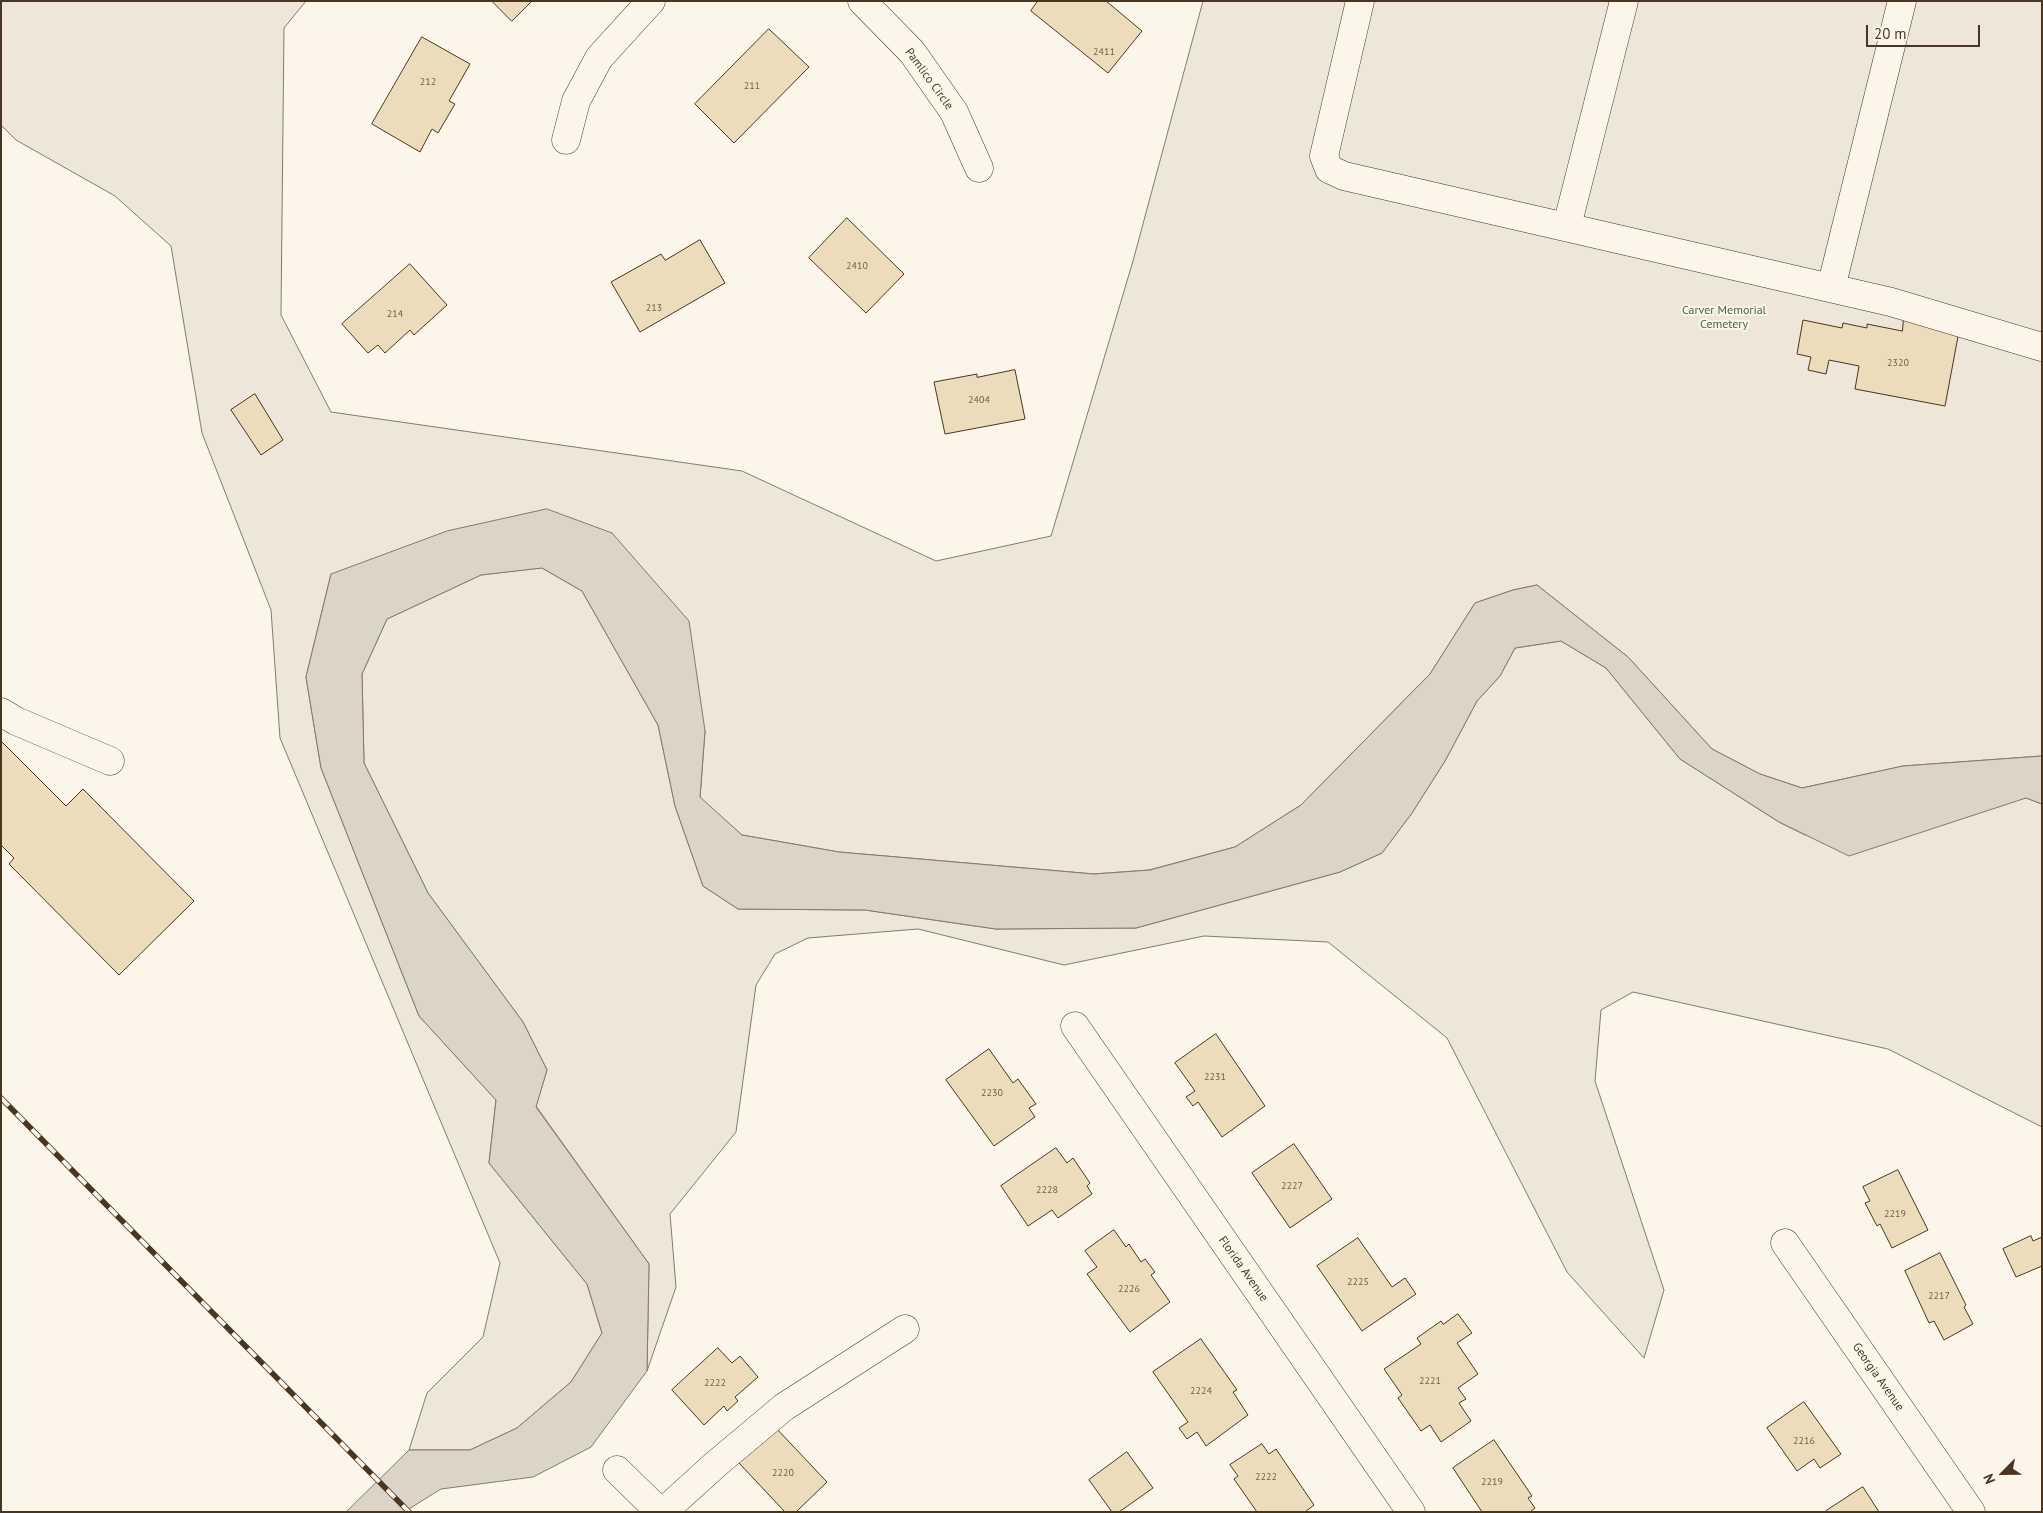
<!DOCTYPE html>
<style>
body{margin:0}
#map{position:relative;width:2043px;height:1513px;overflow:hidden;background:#fbf6e9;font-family:"PT Sans",sans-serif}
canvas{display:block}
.frame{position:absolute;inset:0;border:2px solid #4a3520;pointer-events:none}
.north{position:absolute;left:1978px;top:1448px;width:50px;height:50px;-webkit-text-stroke:4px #fbf6e9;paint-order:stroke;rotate:247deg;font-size:14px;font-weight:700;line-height:20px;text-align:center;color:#4a3520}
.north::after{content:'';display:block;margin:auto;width:18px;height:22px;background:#4a3520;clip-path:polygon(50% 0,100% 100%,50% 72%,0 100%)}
.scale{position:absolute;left:1866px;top:25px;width:114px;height:22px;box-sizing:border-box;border:2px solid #4a3520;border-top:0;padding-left:6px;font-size:15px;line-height:18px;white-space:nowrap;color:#4a3520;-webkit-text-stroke:4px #fbf6e9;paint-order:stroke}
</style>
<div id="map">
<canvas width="2043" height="1513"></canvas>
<div class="frame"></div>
<div class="north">N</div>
<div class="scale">20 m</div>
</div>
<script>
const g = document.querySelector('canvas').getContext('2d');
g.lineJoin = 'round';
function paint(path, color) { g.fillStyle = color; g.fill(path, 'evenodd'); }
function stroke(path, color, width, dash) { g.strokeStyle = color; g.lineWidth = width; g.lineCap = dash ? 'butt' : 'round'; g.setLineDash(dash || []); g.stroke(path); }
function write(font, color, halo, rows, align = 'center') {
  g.font = font + ' "PT Sans",sans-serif'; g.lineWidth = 4; g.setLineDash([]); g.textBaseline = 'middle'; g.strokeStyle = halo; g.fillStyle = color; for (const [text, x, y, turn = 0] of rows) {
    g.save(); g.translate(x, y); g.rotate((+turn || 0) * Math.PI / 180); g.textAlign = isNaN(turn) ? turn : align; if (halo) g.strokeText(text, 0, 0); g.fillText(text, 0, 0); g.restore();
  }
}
const green = new Path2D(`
 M1 1H306L284 28 281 315 331 412 742 471 936 561 1051 536 1133 261 1203 1H2042V756L1903 766 1802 788 1760 774 1712 749 1628 657 1537 585 1513 590 1475 603 1430 674 1301 805 1235 847 1149 870 1094 874 839 852 742 835 700 798 705 731 612 533 331 574 306 677 321 768 419 1016 496 1100 489 1163 587 1284 602 1333 571 1382 517 1428 470 1450H409L427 1393 483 1337 500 1263 280 738 271 610 202 433 171 246 115 196 16 140 1 125Z
 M542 568 582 591 658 725 675 806 703 886 738 909 865 910 996 929 1136 928 1340 872 1382 853 1412 813 1445 761 1477 701 1500 676 1515 648 1561 641 1606 668 1680 759 1779 822 1805 835 2026 798 2042 804V1127L1888 1049 1633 992 1601 1010 1595 1081 1664 1290 1644 1358 1567 1272 1447 1038 1328 942 1204 936 1064 965 918 929 808 938 775 954 756 985 736 1132 670 1214 676 1287 647 1371 649 1264 536 1106 547 1070 523 1022 428 893 364 763 362 674 387 619 481 575Z`);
paint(green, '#ede6d9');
stroke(green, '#887966', 1);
const water = new Path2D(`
 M547 509 612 533 689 621 705 731 700 797 742 835 839 852 1094 874 1150 870 1235 847 1301 805 1430 674 1475 603 1513 590 1537 585 1628 657 1712 749 1760 774 1802 788 1903 766 2042 756V804L2026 798 1849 856 1779 822 1680 759 1606 668 1561 641 1515 648 1500 676 1477 701 1445 761 1412 813 1382 853 1340 872 1136 928 996 929 865 910 738 909 703 886 675 806 658 725 582 591 542 568 481 575 387 619 362 674 364 763 428 893 523 1022 547 1070 536 1107 649 1264 647 1371 591 1447 533 1477 441 1489 404 1512H346L409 1450H470L517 1428 571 1382 602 1333 587 1284 489 1163 496 1100 419 1016 321 768 306 677 331 574 447 531Z`);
paint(water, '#dcd4c6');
stroke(water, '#887966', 1);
const building = new Path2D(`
 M492 1H532L512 21Z
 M1038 1H1106L1142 31 1108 73 1031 11Z
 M769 29 809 67 734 143 695 104Z
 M422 37 470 64 449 101 455 104 438 133 432 129 420 152 372 124Z
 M847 218 904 274 866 313 809 258Z
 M700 240 725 283 640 332 611 282 661 254 665 260Z
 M410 264 447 305 414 335 410 330 385 353 378 345 368 353 342 324Z
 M1904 318 1959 331 1945 406 1855 389 1859 366 1829 360 1826 374 1808 370 1811 357 1797 354 1803 320 1842 328 1843 323 1867 328V324L1902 331Z
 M1015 370 1025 419 945 434 934 382 977 374V377Z
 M255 394 283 440 261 455 231 410Z
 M1 741 66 806 83 789 194 901 119 975 9 864 14 858 1 845Z
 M1216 1034 1265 1106 1222 1137 1198 1102 1193 1106 1186 1097 1195 1091 1175 1063Z
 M989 1049 1013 1083 1018 1079 1036 1104 1029 1108 1035 1117 994 1146 946 1080Z
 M1294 1144 1332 1199 1290 1228 1252 1173Z
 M1056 1148 1067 1163 1073 1158 1090 1183 1087 1186 1092 1194 1058 1218 1052 1210 1028 1226 1001 1186Z
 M1898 1170 1928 1230 1892 1248 1880 1224 1877 1226 1865 1203 1870 1201 1863 1187Z
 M1114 1230 1126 1247 1129 1244 1141 1262 1145 1259 1155 1272 1151 1275 1170 1302 1130 1332 1087 1274 1097 1267 1085 1251Z
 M2031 1236 2033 1241 2042 1237V1266L2016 1277 2003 1249Z
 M1358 1238 1392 1287 1405 1278 1416 1294 1362 1331 1317 1266Z
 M1940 1253 1966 1305 1964 1307 1973 1324 1944 1340 1934 1321 1929 1323 1905 1271Z
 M1458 1314 1472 1333 1457 1343 1478 1374 1458 1388 1466 1399 1459 1403 1471 1421 1441 1442 1430 1425 1421 1431 1398 1398 1402 1395 1384 1369 1421 1344 1417 1338 1441 1321 1443 1324Z
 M1201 1339 1237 1390 1233 1392 1248 1415 1206 1446 1197 1432 1187 1439 1179 1428 1188 1422 1153 1372Z
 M718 1348 732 1363 740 1356 758 1377 735 1397 738 1401 727 1411 724 1406 704 1425 672 1390Z
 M1804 1402 1841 1454 1820 1468 1814 1459 1797 1471 1767 1428Z
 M776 1428 827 1482 796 1512H785L739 1463Z
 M1494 1440 1532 1496 1528 1498 1535 1508 1530 1512H1482L1453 1468Z
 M1262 1444 1269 1454 1276 1449 1314 1505 1305 1512H1257L1234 1479 1238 1476 1230 1465Z
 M1127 1452 1153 1488 1119 1512H1112L1089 1480Z
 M1863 1487 1879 1512H1826V1511Z`);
paint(building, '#ecdcbc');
stroke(building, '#4a3520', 1);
const minor = new Path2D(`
 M862 1 912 52 954 112 979 168
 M1360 1 1324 156 1329 169 1344 176 1891 302 2042 347
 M566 140 576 101 599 58 651 1
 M1567 226 1624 1
 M1831 288 1902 1
 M1 712 16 721 110 761
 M1075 1026 1411 1512
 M1785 1243 1971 1512
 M617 1470 660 1512
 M663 1512 716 1464 784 1407 905 1329`);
stroke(minor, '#4a3520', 29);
stroke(minor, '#fbf6e9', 28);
const rail = new Path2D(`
 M1 1098 409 1512`);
stroke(rail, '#4a3520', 5.5);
stroke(rail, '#fbf6e9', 4, [11]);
write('10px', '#725f47', null, [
 ["2411",1104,52],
 ["212",428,82],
 ["211",752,86],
 ["2410",857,266],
 ["213",654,308],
 ["214",395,314],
 ["2320",1898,363],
 ["2404",979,400],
 ["2231",1215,1077],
 ["2230",992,1093],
 ["2227",1292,1186],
 ["2228",1047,1190],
 ["2219",1895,1214],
 ["2225",1358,1282],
 ["2226",1129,1289],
 ["2217",1939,1296],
 ["2221",1430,1381],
 ["2222",715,1383],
 ["2224",1201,1391],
 ["2216",1804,1441],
 ["2220",783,1473],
 ["2222",1266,1477],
 ["2219",1492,1482]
]);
write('12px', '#4a3520', '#fbf6e9', [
 ["Pamlico Circle",929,79,54],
 ["Florida Avenue",1243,1269,55],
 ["Georgia Avenue",1878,1377,55]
]);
write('12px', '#436837', '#fbf6e9', [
 ["Carver Memorial",1724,311],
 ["Cemetery",1724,325]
]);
</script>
